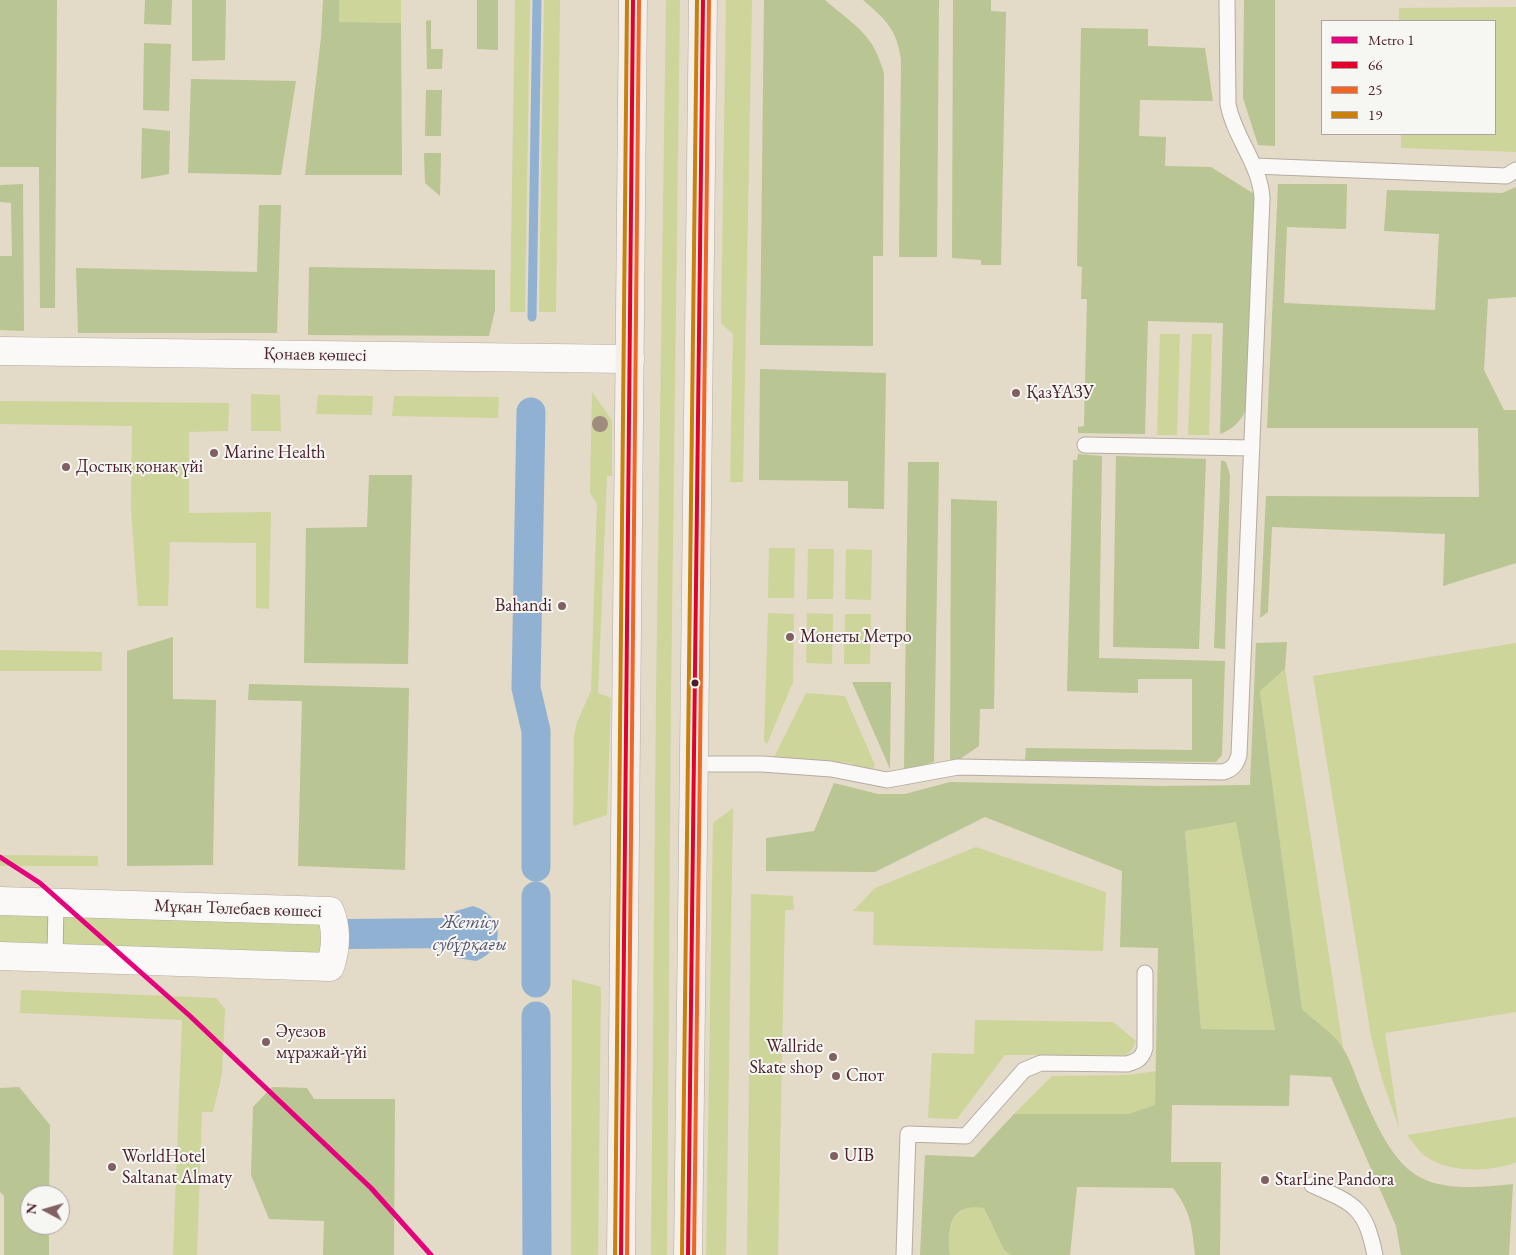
<!DOCTYPE html>
<meta charset="utf-8">
<style>
body{margin:0}
#map{position:relative;width:1516px;height:1255px;overflow:hidden;background:#e3dac7;font-family:"EB Garamond",serif}
canvas{display:block}
.legend{position:absolute;left:1321px;top:20px;width:175px;height:115px;box-sizing:border-box;background:#f6f6f2;border:1px solid #b1a0a2;margin:0;padding:6px 9px;list-style:none;font-size:15px;color:#4a1f2b}
.legend li{display:flex;align-items:center;gap:10px;height:25px}
.legend b{width:25px;border:1px solid #b1a0a2}
.north{position:absolute;left:20px;top:1185px;width:50px;height:50px;box-sizing:border-box;background:#f6f6f2;border:1px solid #b1a0a2;border-radius:50%;rotate:276deg;font-size:14px;font-weight:700;line-height:20px;text-align:center;color:#4a1f2b}
.north::after{content:'';display:block;margin:auto;width:18px;height:22px;background:#806062;clip-path:polygon(50% 0,100% 100%,50% 72%,0 100%)}
</style>
<div id="map">
<canvas width="1516" height="1255"></canvas>
<ul class="legend">
<li><b style="height:6px;background:#e5007d"></b>Metro 1</li>
<li><b style="height:6px;background:#e4002b"></b>66</li>
<li><b style="height:6px;background:#f26522"></b>25</li>
<li><b style="height:6px;background:#c9800d"></b>19</li>
</ul>
<div class="north">N</div>
</div>
<script>
const g = document.querySelector('canvas').getContext('2d');
g.lineJoin = 'round';
function paint(path, color) { g.fillStyle = color; g.fill(path, 'evenodd'); }
function stroke(path, color, width, dash) { g.strokeStyle = color; g.lineWidth = width; g.lineCap = dash ? 'butt' : 'round'; g.setLineDash(dash || []); g.stroke(path); }
function write(font, color, halo, rows, align = 'center') {
  g.font = font + ' "EB Garamond",serif'; g.lineWidth = 4; g.setLineDash([]); g.textBaseline = 'middle'; g.strokeStyle = halo; g.fillStyle = color; for (const [text, x, y, turn = 0] of rows) {
    g.save(); g.translate(x, y); g.rotate((+turn || 0) * Math.PI / 180); g.textAlign = isNaN(turn) ? turn : align; if (halo) g.strokeText(text, 0, 0); g.fillText(text, 0, 0); g.restore();
  }
}
paint(new Path2D(`
 M339 0H401V23L339 22Z
 M515 0H530L525 312H510Z
 M544 0H560L556 312H539Z
 M666 0H680L671 695 667 1255H651L656 696Z
 M726 0H752L743 482H730L733 334 721 323Z
 M1516 7V152L1401 148V134H1495V21H1399V8Z
 M1160 334H1180L1177 435H1157Z
 M1192 334H1212L1209 435H1188Z
 M592 392 612 420V476H607L598 693 611 698 607 815 573 826 574 735 577 722 591 691 597 504 590 493Z
 M251 394 280 395 281 431H251Z
 M318 395 373 396 372 415 316 414Z
 M394 396 499 397 498 418 392 416Z
 M0 401 229 403 228 431 189 432V513L271 512 269 609 256 608V543L170 542 168 606H138L131 509 132 426 0 424Z
 M769 548H795L794 598H768Z
 M808 549H834L833 599H807Z
 M846 549 872 550 871 600 845 599Z
 M768 613 794 614 793 682 767 744 764 741Z
 M807 613 833 614 832 664 806 663Z
 M845 614H871L870 664H844Z
 M1516 643V1012L1385 1033 1399 1128 1382 1079 1371 1036 1313 676Z
 M0 650 102 652V671H0Z
 M1285 669 1343 1047 1302 1009 1260 691Z
 M806 693 845 696 875 765 870 773 850 763 774 757Z
 M733 808 726 1255H706L713 823Z
 M1236 822 1275 1030 1201 1029 1185 831Z
 M976 847 1106 892 1103 951 873 945 874 912 853 911 875 888Z
 M0 855 98 856V866H0Z
 M751 894 793 896 794 910H785L778 1255H747Z
 M0 901 330 911V967L0 956Z
 M572 979 601 987 598 1255H571Z
 M21 990 216 998 225 1009 222 1074 213 1112H202L197 1255H173L182 1020 20 1013Z
 M975 1020 1113 1022 1136 1041 1132 1050 1126 1055H1005L957 1119 928 1118 932 1053 974 1054Z
 M1156 1071 1155 1105 1128 1114H1014L1052 1076 1128 1075Z
 M1516 1117V1162C1492 1172 1451 1173 1428 1158 1420 1153 1413 1143 1407 1135Z
 M971 1206 984 1208 1004 1250 1011 1255H950C948 1235 948 1213 971 1206Z`), '#ced59a');
paint(new Path2D(`
 M0 0H57L55 308H40L39 167H0Z
 M145 0H172L171 25 144 24Z
 M192 0H226L225 60 192 61Z
 M323 0H339V22L401 23 402 175H305L321 38Z
 M477 0H498V50L477 49Z
 M764 0H825C855 26 874 34 884 74L883 256H873V346L760 345Z
 M863 0H939L937 257H899L901 60C897 29 886 20 863 0Z
 M953 0H991V11L1006 12 1001 265H981V260L952 258Z
 M1244 0H1275V146L1258 145 1243 98Z
 M431 20V49H443L442 69H427L426 21Z
 M1081 28 1148 29V46L1205 48 1213 101 1140 100 1139 136 1166 137 1165 166 1211 167 1256 195 1252 392C1246 412 1241 426 1220 434L1223 323 1148 321 1145 434 1078 433V427L1084 426 1087 299H1081L1082 267 1077 266Z
 M144 43 171 44 169 111 143 110Z
 M191 79 296 81 281 175 188 173Z
 M426 90H442L441 136H425Z
 M142 128 170 131 169 174 141 179Z
 M424 153H441L440 196 425 183Z
 M23 184 24 331 0 330V256H12L11 203 0 202V185Z
 M1278 184H1347L1346 229 1287 227 1284 303 1435 310 1439 234 1384 231 1387 190 1502 193 1516 187V297L1488 299 1484 370 1504 410H1516V563L1443 586 1445 534 1272 527 1268 612 1260 618 1266 496 1479 497 1478 428H1267Z
 M259 205H281L277 333H78L76 268 257 272Z
 M309 267 495 270V310L489 336 308 335Z
 M760 369 886 373 884 509 848 508V481L759 480Z
 M1078 454 1102 456 1099 658 1225 661 1222 755 1216 762 1025 760 1026 748 1192 750V679H1138V693L1067 691 1073 460H1077Z
 M1116 456 1206 459 1199 649 1113 647Z
 M1221 460 1226 462 1230 475 1225 649 1214 648Z
 M908 462H939L934 762 904 770Z
 M369 475H412L408 664 304 663 306 528 367 527Z
 M951 499 997 501 994 709H980L979 746 950 766Z
 M173 637V699L216 700 213 865 127 866V651Z
 M1287 642 1285 669 1260 691 1302 1009C1313 1020 1336 1035 1343 1048 1352 1063 1357 1081 1364 1097 1401 1182 1422 1194 1513 1184L1509 1255H1401L1396 1226 1331 1077 1290 1075 1289 1106 1172 1105 1171 1162H1221L1220 1255H1195C1192 1226 1191 1212 1173 1188L1077 1187 1070 1255H1011L1004 1250 984 1208C950 1202 947 1228 950 1255H920L925 1155 974 1157 1014 1114H1128L1155 1105 1158 948 1120 947 1122 871 985 817 875 872 766 871V838L814 831 834 783 878 794H905L950 782 1160 786 1250 785 1256 643ZM1236 822 1275 1030 1201 1029 1185 831Z
 M852 682H891L890 769Z
 M249 684 409 688 405 870 298 866 302 701 248 700Z
 M19 1087 50 1125 49 1195H30V1225H49V1255H4V1196L0 1192V1088Z
 M272 1087 307 1088 314 1099H395L394 1255H323L324 1221 269 1219 251 1175 253 1107Z`), '#b9c592');
paint(new Path2D(`
 M473 906C504 915 507 949 476 961L457 958 447 948 348 949V919L449 918 456 911Z`), '#91b1d3');
stroke(new Path2D(`
 M532 317 537 0`), '#91b1d3', 9);
stroke(new Path2D(`
 M531 412 526 688 536 731V867
 M536 896V983
 M536 1016 537 1255`), '#91b1d3', 29);
const service = new Path2D(`
 M1254 166 1506 176 1516 170
 M1085 445 1252 448
 M694 764H762L831 769 887 780 958 767 1223 772C1233 769 1236 765 1239 755L1262 198C1260 164 1234 137 1228 104L1227 0
 M55 957 56 902
 M1312 1185C1355 1204 1365 1207 1375 1255
 M904 1255 908 1134 966 1136 1024 1070 1041 1063 1127 1064C1137 1061 1142 1059 1145 1048V973`);
const minor = new Path2D(`
 M0 901 330 911C337 929 336 949 330 967L0 956`);
const tertiary = new Path2D(`
 M0 351 630 359`);
const secondary = new Path2D(`
 M621 1255 633 0
 M688 1255 703 0`);
stroke(service, '#b5aba0', 17);
stroke(minor, '#b5aba0', 29);
stroke(tertiary, '#b5aba0', 29);
stroke(secondary, '#b5aba0', 29);
stroke(service, '#fbf9f7', 15);
stroke(minor, '#fbf9f7', 28);
stroke(tertiary, '#fbf9f7', 28);
stroke(secondary, '#f4efe8', 28);
stroke(new Path2D(`
 M621 1255 633 0
 M688 1255 703 0`), '#e4002b', 4);
stroke(new Path2D(`
 M627 1255 639 0
 M694 1255 709 0`), '#f26522', 4);
stroke(new Path2D(`
 M615 1255 627 0
 M682 1255 697 0`), '#c9800d', 4);
stroke(new Path2D(`
 M0 857 40 883 190 1016 371 1188 431 1255`), '#e5007d', 5);
g.fillStyle = '#9f8c7c';
for (const [x, y] of [
 [600,424]
]) { g.beginPath(); g.arc(x, y, 8, 0, 2 * Math.PI); g.fill(); }
for (const [x, y, r, color] of [
 [1016,393,5,"#806062"],
 [214,453,5,"#806062"],
 [66,467,5,"#806062"],
 [562,606,5,"#806062"],
 [790,637,5,"#806062"],
 [695,683,4.5,"#4a1f2b"],
 [266,1042,5,"#806062"],
 [833,1057,5,"#806062"],
 [836,1076,5,"#806062"],
 [834,1156,5,"#806062"],
 [112,1167,5,"#806062"],
 [1265,1180,5,"#806062"]
]) { const dot = new Path2D(); dot.arc(x, y, r, 0, 2 * Math.PI); g.fillStyle = color; g.fill(dot); stroke(dot, '#f6f6f2', 2); }
write('18px', '#4a1f2b', '#f6f6f2', [
 ["Қонаев көшесі",315,355,1],
 ["Мұқан Төлебаев көшесі",238,909,2]
]);
write('18px', '#4a1f2b', '#f6f6f2', [
 ["ҚазҰАЗУ",1026,393],
 ["Marine Health",224,453],
 ["Достық қонақ үйі",76,467],
 ["Bahandi",552,606,"right"],
 ["Монеты Метро",800,637],
 ["Әуезов",276,1032],
 ["мұражай-үйі",276,1053],
 ["Wallride",823,1047,"right"],
 ["Skate shop",823,1068,"right"],
 ["Спот",846,1076],
 ["UIB",844,1156],
 ["WorldHotel",122,1157],
 ["Saltanat Almaty",122,1178],
 ["StarLine Pandora",1275,1180]
], 'left');
write('italic 19px', '#585370', '#f6f6f2', [
 ["Жетісу",470,923],
 ["субұрқағы",470,945]
]);
</script>
